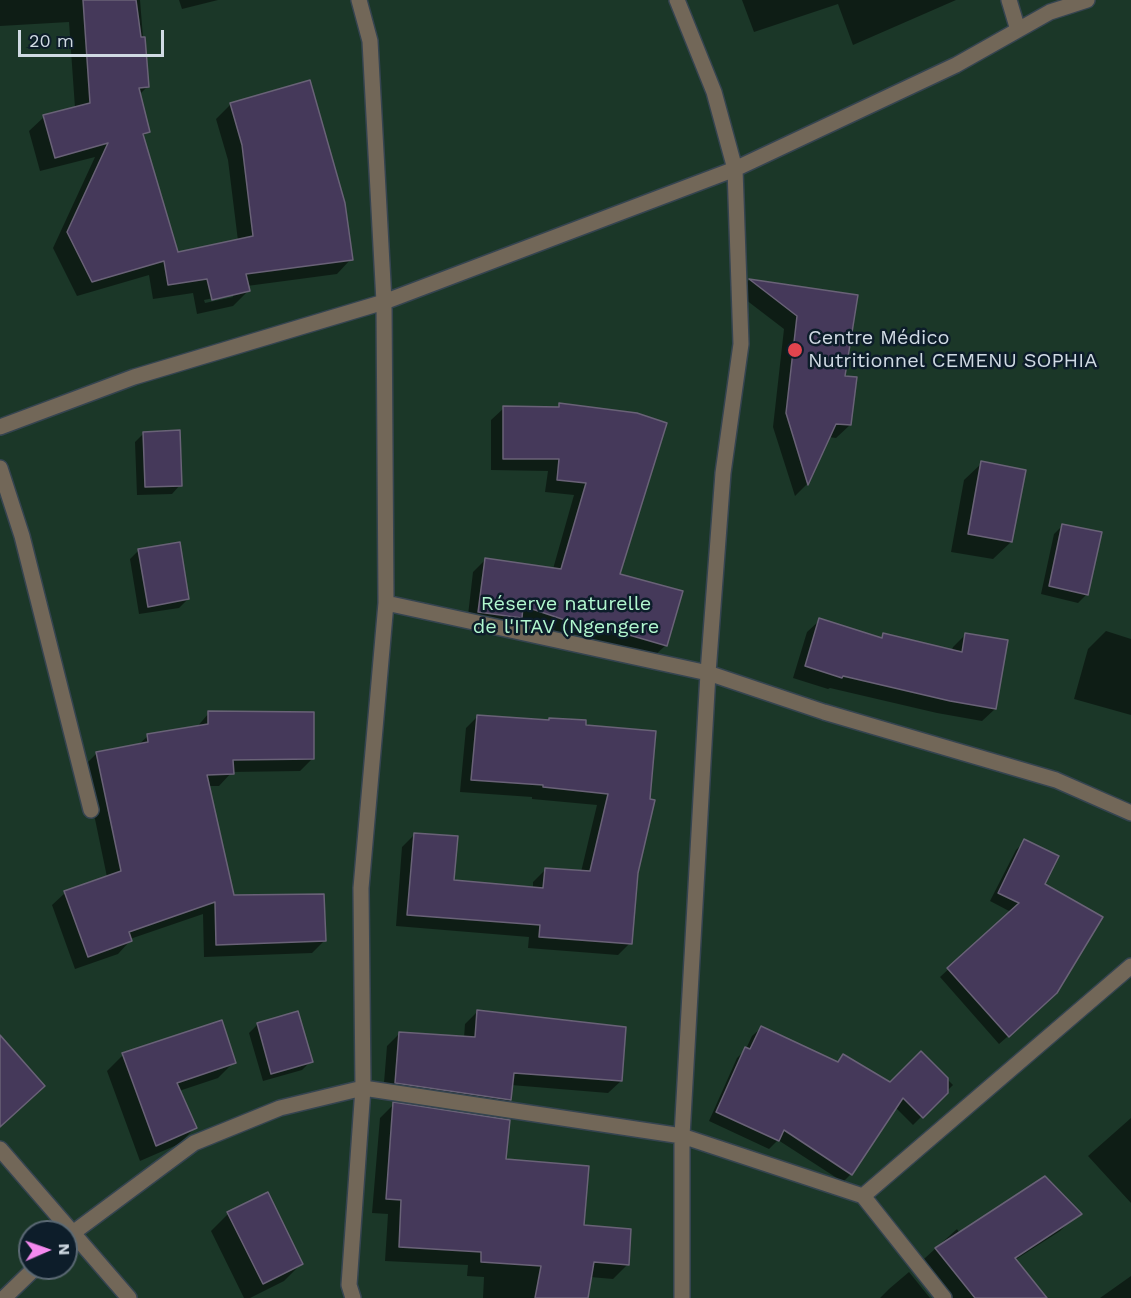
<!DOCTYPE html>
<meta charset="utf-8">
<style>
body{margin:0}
#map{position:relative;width:1131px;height:1298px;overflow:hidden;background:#172734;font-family:"Work Sans",sans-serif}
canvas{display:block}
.north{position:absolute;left:18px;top:1220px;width:60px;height:60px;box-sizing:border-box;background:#0d1d2a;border:2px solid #5b6974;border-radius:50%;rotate:88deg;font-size:16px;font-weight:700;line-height:24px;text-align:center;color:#d0dae3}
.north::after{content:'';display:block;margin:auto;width:21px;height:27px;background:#f489ef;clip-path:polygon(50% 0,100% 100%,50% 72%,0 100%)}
.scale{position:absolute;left:18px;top:30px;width:146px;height:27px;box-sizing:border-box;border:3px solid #d0dae3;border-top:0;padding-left:8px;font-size:18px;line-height:21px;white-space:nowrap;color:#d0dae3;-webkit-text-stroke:4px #0d1d2a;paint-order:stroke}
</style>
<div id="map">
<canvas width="1131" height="1298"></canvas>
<div class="north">N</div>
<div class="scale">20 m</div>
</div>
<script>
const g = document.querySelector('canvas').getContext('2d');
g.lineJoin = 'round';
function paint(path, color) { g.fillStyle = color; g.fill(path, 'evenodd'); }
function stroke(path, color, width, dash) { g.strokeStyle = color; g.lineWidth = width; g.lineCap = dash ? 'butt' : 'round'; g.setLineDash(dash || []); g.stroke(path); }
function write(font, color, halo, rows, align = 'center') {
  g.font = font + ' "Work Sans",sans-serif'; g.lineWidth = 5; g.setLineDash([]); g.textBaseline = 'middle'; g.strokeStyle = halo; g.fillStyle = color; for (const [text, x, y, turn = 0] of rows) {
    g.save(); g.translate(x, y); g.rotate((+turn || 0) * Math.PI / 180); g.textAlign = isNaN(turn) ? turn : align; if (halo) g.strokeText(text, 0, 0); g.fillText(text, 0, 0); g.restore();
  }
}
paint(new Path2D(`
 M0 0H1131V1298H0ZM30 1232H66V1268H30Z`), '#1b3728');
paint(new Path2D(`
 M0 0H140L147 87 139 95 149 131 142 137 177 253 238 241 228 160 216 119 230 105 309 82 351 259 337 274 247 286 248 291 233 306 197 314 193 293 153 299 149 275 77 296 53 248 95 157 40 171 29 131 44 117 75 108 69 22 0 26ZM233 294V297L205 303 204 300Z
 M179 0H218L182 9Z
 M742 0H956L853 45 838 4 754 32Z
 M749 280 857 296 843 377 850 425 836 438 828 437 807 484 795 496 773 427 784 329 737 293Z
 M560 405 618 575 666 645 653 657 570 633 566 637 517 620 508 629 467 624 473 572 486 559 553 569 574 495 545 492 548 471 491 470V420L504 408H556Z
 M144 433 180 485 172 494 137 495 135 442Z
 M982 463 1011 542 993 559 951 552 964 480Z
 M1063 525 1087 594 1078 603 1041 594 1054 534Z
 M139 550 188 599 179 608 139 614 130 559Z
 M820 620 880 639 884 635 952 651 953 647 965 635 995 709 982 721 937 713 830 688 828 689 793 678 807 632Z
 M1106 631 1131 639V715L1074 699 1088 649Z
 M209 713 313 758 300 771 232 772 219 786H208L233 896 325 940 312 953 204 957 203 914 130 939V941L118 954 75 969 52 905 65 893 107 877 84 766 97 753 138 745 148 736 196 728Z
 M478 716 548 721 585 722 636 873 630 943 618 955 528 948 529 937 396 926 402 847 414 835 453 881 533 888V882L545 870 581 872 597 805 532 799V797L460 792 466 728Z
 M1025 841 1043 884 1101 918 1051 999 999 1044 940 977 1011 912 990 901 1016 850Z
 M477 1012 621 1081 608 1093 511 1085 510 1100 498 1112 383 1095 387 1046 400 1033 464 1038 465 1024Z
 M258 1024 311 1061 302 1070 263 1081 249 1033Z
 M761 1028 837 1063 844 1056 891 1084 928 1060 953 1085 913 1125 895 1107 851 1174 843 1182 778 1140 769 1149 709 1121 737 1058 746 1049 752 1036Z
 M123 1055 234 1062 218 1078 179 1091 195 1128 179 1144 140 1161 107 1071Z
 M394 1104 505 1161 627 1265 613 1279 590 1277 587 1298H483L484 1277 467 1276 468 1265 385 1261 388 1214 372 1213 380 1118Z
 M1131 1118V1203L1088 1156Z
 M228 1214 301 1264 284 1281 250 1298H244L211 1231Z
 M1071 1220 1060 1231 1015 1260 1045 1298H938L914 1268 957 1229 960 1234Z
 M909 1272 930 1298H880L889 1289Z
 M1131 1276V1298H1100Z`), '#0007');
const building = new Path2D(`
 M83 0H136L141 37H145L149 87 139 88 150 132 143 134 178 252 253 236 242 145 230 103 310 80 345 203 353 260 246 274 250 291 212 300 207 279 168 285 164 261 92 282 67 232 108 143 55 158 43 115 90 103Z
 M749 279 858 295 845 376 857 377 851 425 836 424 808 485 786 413 797 316Z
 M559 403 637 413 667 423 620 574 683 591 667 646 581 621 580 625 523 606 522 618 478 612 485 558 561 569 586 483 557 480 559 459H503V406L559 407Z
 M180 430 182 486 145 487 143 432Z
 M981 461 1026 470 1012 542 968 534Z
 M1062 524 1102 532 1088 595 1049 586Z
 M180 542 189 599 148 607 138 549Z
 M819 618 882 638 883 633 962 652 965 633 1008 640 996 709 950 701 843 676 842 678 805 666Z
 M208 711 314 712V759L233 760 234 774 207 775 234 895 324 894 326 941 216 945 215 902 129 932 132 941 88 957 64 891 121 871 96 752 148 742 147 734 208 724Z
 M477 715 549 720V718L586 720V725L656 731 650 799 655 800 638 873 632 944 539 937 540 925 407 915 414 833 458 836 454 880 543 888 545 868 590 871 608 794 543 787V785L471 780Z
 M1024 839 1059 856 1045 884 1103 917 1057 993 1009 1037 947 968 1019 903 998 893Z
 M477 1010 626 1027 622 1081 514 1073 511 1100 395 1083 399 1032 475 1037Z
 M298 1011 313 1062 271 1074 257 1023Z
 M222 1020 236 1063 177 1083 197 1128 156 1146 122 1053Z
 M761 1026 838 1062 843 1054 890 1082 921 1051 948 1078V1093L923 1118 903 1098 852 1175 784 1130 779 1141 716 1112 745 1047 750 1049Z
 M0 1035 45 1086 0 1127Z
 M393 1102 510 1120 506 1159 589 1166 584 1225 631 1229 629 1265 594 1262 588 1298H535L541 1266 481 1262V1252L399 1247 401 1200 386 1199Z
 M1045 1176 1082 1214 1015 1258 1047 1298H975L935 1248Z
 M268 1192 303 1264 263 1284 227 1212Z`);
paint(building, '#45395a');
stroke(building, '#696277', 1.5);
const minor = new Path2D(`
 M677 0 714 92 735 169 741 344 723 473 708 673 682 1136V1298
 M1009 0 1018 30
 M0 427 134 377 384 302 735 169 956 65 1050 12 1087 0
 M0 468 22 536 91 810
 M386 603 708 673 824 712 1056 780 1131 813
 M0 1149 129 1298
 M863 1196 1131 966
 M66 1238 194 1143 280 1108 363 1088 682 1136 863 1196 944 1298
 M4 1298 35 1268
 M353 1298 349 1285 363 1088 361 888 386 603 384 302 370 41 359 0`);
stroke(minor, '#354450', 18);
stroke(minor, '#726758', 15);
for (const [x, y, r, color] of [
 [795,350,8,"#e0444e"]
]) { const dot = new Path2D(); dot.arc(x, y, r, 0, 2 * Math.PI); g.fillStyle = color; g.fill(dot); stroke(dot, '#0d1d2a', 2); }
write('20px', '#d0dae3', '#0d1d2a', [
 ["Centre Médico",808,338],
 ["Nutritionnel CEMENU SOPHIA",808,361]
], 'left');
write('20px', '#b1f7cf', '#0d1d2a', [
 ["Réserve naturelle",566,604],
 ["de l'ITAV (Ngengere",566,627]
]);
</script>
